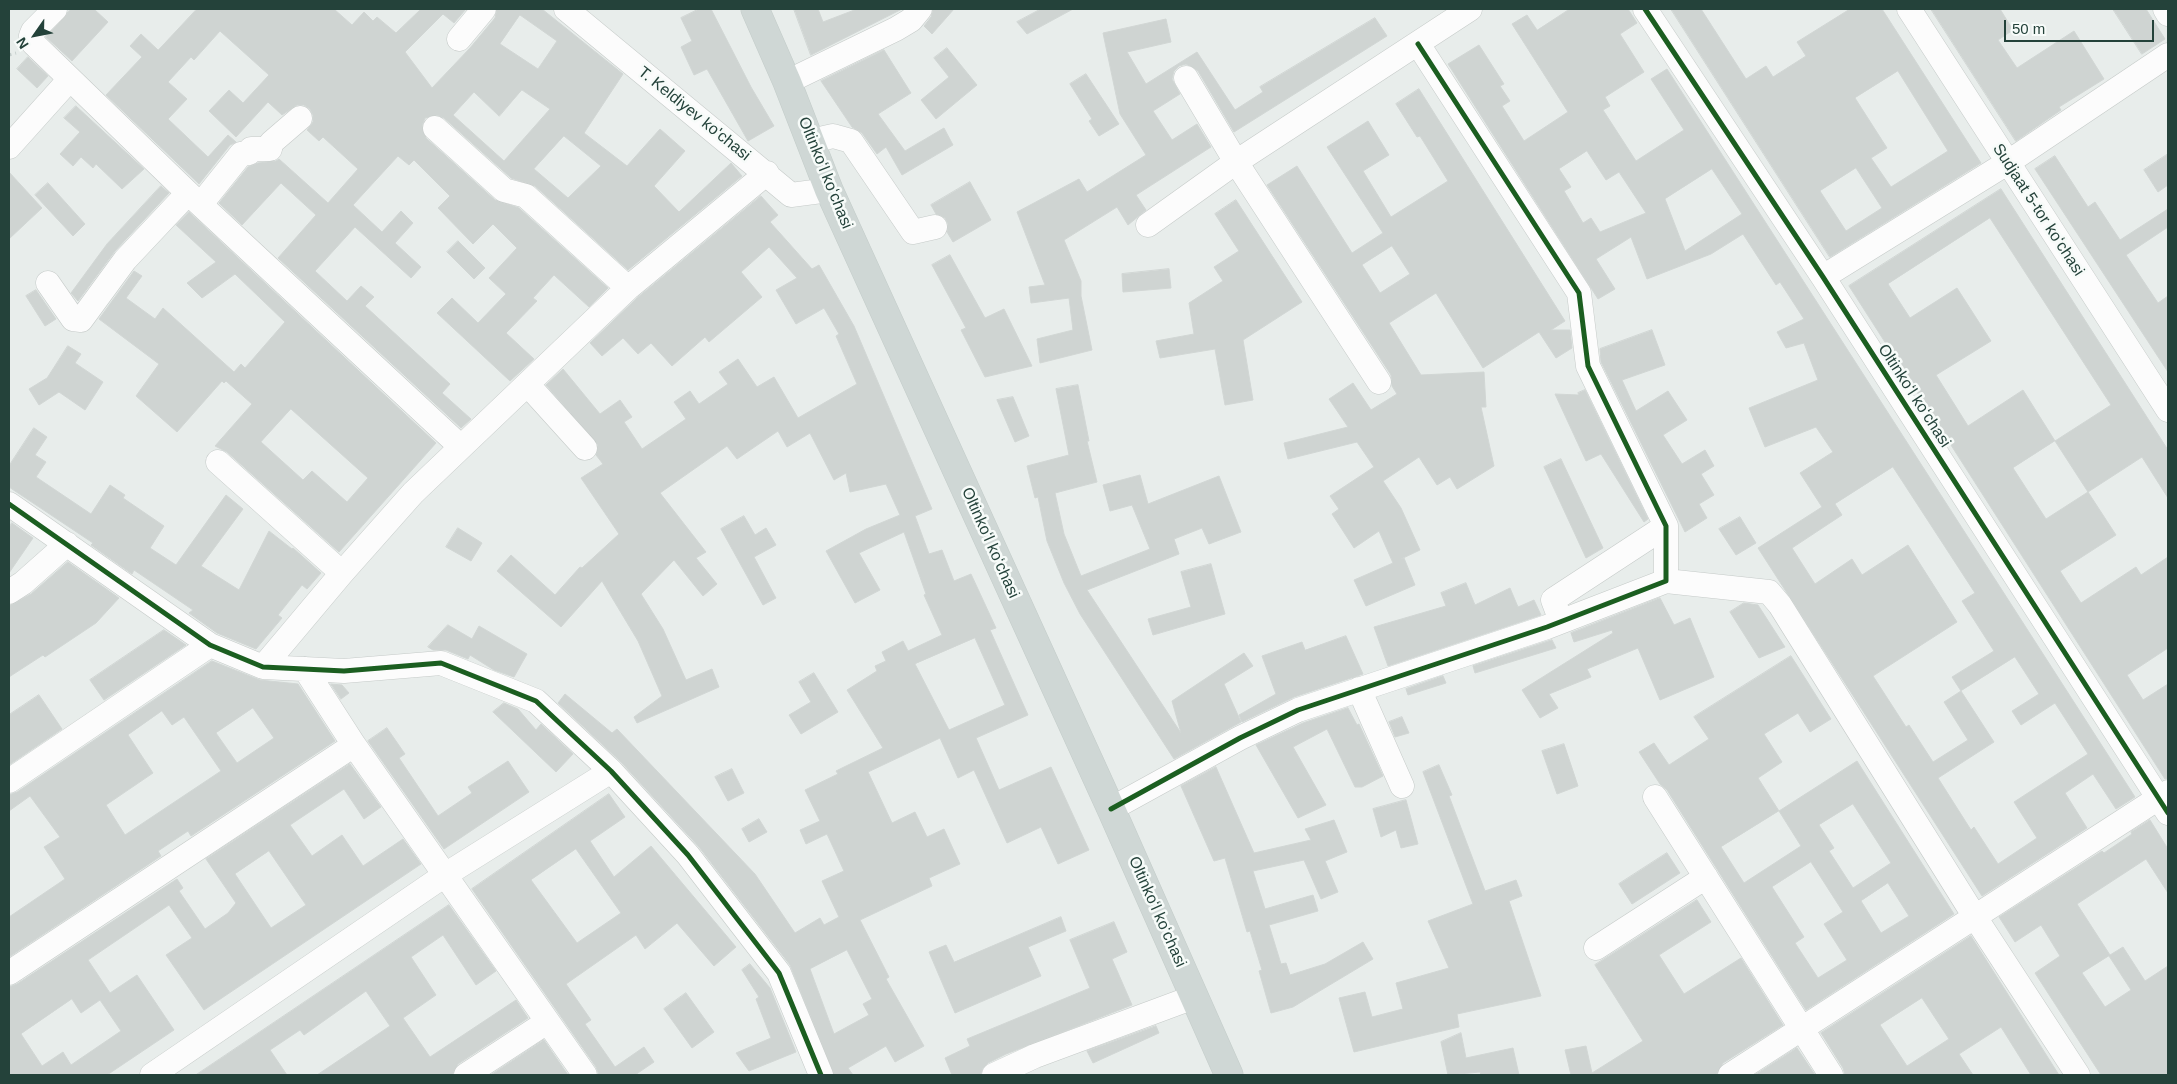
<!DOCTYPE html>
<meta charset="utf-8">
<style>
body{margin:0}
#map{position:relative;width:2177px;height:1084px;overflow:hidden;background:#e8edeb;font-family:Arial,sans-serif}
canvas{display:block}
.frame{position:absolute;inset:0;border:10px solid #24423a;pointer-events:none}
.north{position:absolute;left:10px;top:10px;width:50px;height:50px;-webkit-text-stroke:4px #f7fbf9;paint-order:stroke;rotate:237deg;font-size:14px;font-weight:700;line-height:20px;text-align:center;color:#24423a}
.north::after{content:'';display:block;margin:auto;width:18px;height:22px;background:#24423a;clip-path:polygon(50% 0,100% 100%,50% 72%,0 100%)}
.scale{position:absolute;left:2004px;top:20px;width:150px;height:22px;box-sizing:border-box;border:2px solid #24423a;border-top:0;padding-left:6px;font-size:15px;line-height:18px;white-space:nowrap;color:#24423a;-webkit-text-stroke:4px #f7fbf9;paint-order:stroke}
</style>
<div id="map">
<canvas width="2177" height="1084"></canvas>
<div class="frame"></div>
<div class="north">N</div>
<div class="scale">50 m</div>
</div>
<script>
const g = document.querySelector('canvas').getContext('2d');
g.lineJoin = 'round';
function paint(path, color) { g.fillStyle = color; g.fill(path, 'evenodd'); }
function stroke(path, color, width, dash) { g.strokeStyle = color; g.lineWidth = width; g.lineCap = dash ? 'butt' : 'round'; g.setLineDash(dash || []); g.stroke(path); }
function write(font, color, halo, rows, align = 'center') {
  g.font = font + ' Arial,sans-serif'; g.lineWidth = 5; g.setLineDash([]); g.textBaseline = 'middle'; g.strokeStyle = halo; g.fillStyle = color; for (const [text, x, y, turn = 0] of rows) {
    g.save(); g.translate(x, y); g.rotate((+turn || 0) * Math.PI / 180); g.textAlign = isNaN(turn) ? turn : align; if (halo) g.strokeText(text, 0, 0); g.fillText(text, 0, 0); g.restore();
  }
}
const building = new Path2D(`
 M71 9H94L108 22 72 61 46 37Z
 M197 9H334L352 25 364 12 373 21 377 17 396 33 421 9H466L454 23 443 14 405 52 432 88 470 48 495 18 497 9H542L623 74 584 133 627 166 660 129 685 151 654 186 679 212 731 163 742 176 628 270 535 186 511 178 444 118 437 115 425 118 422 126 426 138 495 200 519 208 608 288 589 307 554 275 533 298 537 301 506 333 534 359 510 381 437 313 452 298 478 323 506 294 489 278 517 248 493 224 473 244 438 208 450 196 414 160 409 165 398 156 353 205 382 232 401 211 413 223 395 243 421 267 411 278 355 227 315 271 347 301 361 286 374 297 365 306 450 384 442 393 471 419 461 428 278 258 316 215 281 183 242 225 219 203 248 167 258 163 276 161 279 159 328 203 358 169 323 137 319 141 307 130 313 122V115L310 109 304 105H297L282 115 268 102 236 137 209 111 229 90 243 103 269 75 220 31 194 60 191 57 168 82 187 99 168 119 208 157 228 135 236 142 230 145 199 184 106 95 142 57 130 46 141 34 158 50ZM520 15 557 41 538 69 500 44ZM522 90 550 109 504 161 453 115 474 92 499 116ZM564 136 601 166 568 198 534 169Z
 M699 9H711L751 87 774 126 748 141 707 69 694 75 681 47 692 41 681 18Z
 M794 9H818L823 22 857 9H902L811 55Z
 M933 9H954L932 34 924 26 931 17Z
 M1041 9H1073L1027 34 1017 22Z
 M1570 9H1628L1637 23 1620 34 1644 72 1605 97 1610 106 1603 110 1636 161 1684 130 1651 79 1667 69 2135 797 2116 809 2093 774 2065 793 2087 828 1982 896 1758 548 1822 507 1800 473 1833 452 1816 427 1765 447 1749 408 1818 380 1804 343 1786 348 1777 332 1804 319 1780 282 1776 285 1743 234 1711 254 1647 279 1631 237 1596 259 1615 289 1598 299 1448 64 1479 45 1504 84 1500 86 1510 101 1502 106 1524 141 1568 112 1512 24 1527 15 1537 30ZM1587 151 1606 180 1619 172 1646 213 1600 232 1591 218 1583 223 1564 191 1571 187 1559 169ZM1712 169 1742 214 1685 251 1665 199ZM1893 467 1975 593 1962 601 1994 651 1952 677 1961 691 1944 702 1968 740 1933 762 1909 725 1906 727 1873 676 1957 622 1908 545 1862 575 1852 559 1815 584 1792 548 1842 515 1835 504ZM2015 657 2039 694 2012 711 2021 725 2055 703 2088 754 2014 802 2037 838 1998 864 1974 827 1971 830 1938 778 1994 742 1961 691Z
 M1671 9H1701L1746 79 1766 66 1773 77 1806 56 1797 42 1850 9H1882L1981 163 1830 257ZM1898 71 1948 151 1891 187 1871 158 1887 148 1855 98ZM1856 168 1882 208 1846 231 1820 191Z
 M1931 9H2000L2013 30 1998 40 2017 68 2074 31 2104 79 2059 107 2061 110 2016 141Z
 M2113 9H2146L2165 39 2142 54Z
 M1375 18 1387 36 1234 132 1198 71 1186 64 1179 66 1174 71 1172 79 1180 94 1153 111 1172 140 1197 124 1211 147 1136 195 1146 210 1128 225 1117 207 1064 240 1081 281V296L1092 350 1040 363 1037 339 1073 330 1069 298 1031 303 1029 287 1045 285 1017 212 1079 179 1087 192 1146 155 1120 114 1103 33 1166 19 1171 42 1127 52 1146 84 1197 52 1235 110 1263 92 1260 87Z
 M947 48 977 85 936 119 921 100 949 77 934 58Z
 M884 50 911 93 878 114 905 151 944 128 953 145 902 175 886 147 877 154 862 133 852 127 821 81Z
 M28 57 48 76 37 88 17 69Z
 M1086 74 1119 124 1099 136 1089 121 1092 119 1070 84Z
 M1419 89 1565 321 1551 330H1570L1572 348 1556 358 1539 332 1483 368 1436 293 1389 323 1421 375 1484 372 1486 407H1481L1494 466 1457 489 1450 477 1437 485 1419 457 1383 481 1401 508 1420 550 1401 559 1404 558 1415 585 1366 606 1354 580 1393 563 1379 531 1354 548 1332 514 1339 509 1330 496 1374 467 1357 442 1288 459 1284 443 1348 427 1329 399 1353 383 1371 410 1397 394 1392 386 1391 375 1267 185 1297 166 1352 253 1383 233 1327 147 1368 121 1389 155 1363 171 1391 217 1448 181 1420 136 1417 137 1396 104ZM1392 246 1410 274 1380 293 1362 265Z
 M76 106 144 169 122 189 96 164 93 168 81 157 73 166 60 154 80 132 64 118Z
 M2168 154V185L2158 192 2144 170Z
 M2055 156 2088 207 2095 202 2120 240 2168 209V227L2126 255 2158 303 2168 296V372L2035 169Z
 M9 172 42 208 9 239Z
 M970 182 991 220 953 242 947 232 948 224 945 218 936 214 931 205Z
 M48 183 85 224 73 236 35 195Z
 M161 186 169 193 115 251 78 301 71 293 107 244Z
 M2001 189 2168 450V498L2142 457 2088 492 2116 535 2060 571 2081 603 2136 567 2141 575 2168 557V648L2127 675 2143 700 2168 684V778L2165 779 1849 286ZM1990 218 2111 405 2055 441 2023 390 1968 426 1936 375 1991 341 1957 288 1910 318 1888 284ZM2055 441 2088 492 2046 519 2013 468Z
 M761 196 778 215 770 222 812 269 819 265 854 326 932 509 915 516 929 554 942 550 954 581 971 574 996 628 990 630 1028 715 976 738 999 790 1051 767 1089 850 1058 864 1041 827 1007 843 974 770 958 778 940 738 868 772 892 823 915 812 927 837 944 829 960 864 929 878 932 886 860 920 889 977 886 979 924 1046 895 1062 886 1046 848 1068 853 1075H834L790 965 699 847 621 762 558 703 565 694 612 733 617 729 755 874 795 933 820 918 824 925 839 917 822 881 844 871 827 834 806 844 800 830 820 821 805 790 838 774 836 771 844 767 883 748 847 690 877 671 875 666 886 661 882 652 903 641 908 651 942 635 924 595 926 594 904 532 859 553 880 590 855 603 826 551 866 529 900 515 886 484 850 492 846 473 834 480 810 433 787 447 778 431 737 459 727 446 660 493 706 552 696 558 717 584 703 596 674 560 641 594 663 629 686 680 712 669 719 687 637 723 634 717 662 696 638 641 602 581 561 627 497 571 511 555 555 595 580 567 582 568 619 534 581 478 603 464 596 455 598 445 546 385 563 369 600 414 620 400 632 417 624 422 642 449 686 419 674 402 690 391 699 404 728 384 719 372 738 359 757 387 774 377 798 418 857 384 836 336 839 334 824 308 796 324 776 290 797 278 769 247 741 272 762 297 709 342 705 337 672 366 651 343 638 354 623 338 602 356 590 343 637 298ZM975 638 1005 705 949 730 915 664ZM847 950 872 999 863 1004 869 1015 834 1034 810 969Z
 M1236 200 1302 302 1243 340 1253 400 1225 405 1215 349 1160 358 1156 341 1194 334 1189 303 1223 281 1214 267 1239 251 1215 214Z
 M189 212 436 443 339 552 227 452 215 446 252 404 226 381 224 383 222 381 177 432 136 396 159 364 99 319 134 271 142 276 126 298 155 319 163 308 234 372 241 364 245 368 285 322 235 274 202 298 187 283 216 262 176 225ZM291 409 368 478 347 502 312 471 303 480 261 442Z
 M458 241 485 268 474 279 447 252Z
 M950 255 985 318 1004 309 1032 366 985 377 961 330 966 328 932 265Z
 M1169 269 1171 288 1123 292 1122 274Z
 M36 290 56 319 45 326 26 296Z
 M1652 330 1665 365 1622 380 1636 411 1668 391 1687 420 1663 435 1682 464 1705 450 1714 466 1701 474 1714 495 1699 504 1707 518 1685 532 1601 362 1600 349Z
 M68 346 81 354 75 363 103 382 85 410 59 392 39 405 29 389 47 378Z
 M1078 385 1089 441H1087L1097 482 1055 493 1064 534 1081 576 1150 549 1132 505 1110 511 1103 485 1140 475 1148 504 1219 476 1241 532 1209 544 1202 528 1174 539 1179 554 1087 590 1181 733 1172 701 1244 653 1253 666 1224 684 1241 722 1174 759 1080 614 1064 583 1047 541 1038 497 1035 498 1027 466 1069 455 1056 389Z
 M1585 390 1648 519 1644 522 1601 454 1586 461 1555 394 1579 395 1578 393Z
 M1013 397 1029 436 1015 442 997 400Z
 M34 428 47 437 35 455 46 462 36 477 91 514 110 485 125 495 123 498 164 526 150 548 176 565 226 495 243 509 201 566 239 590 269 531 292 549 293 548 321 573 307 589 302 585 278 615 282 618 256 649 217 633 189 613 193 610 134 570 132 574 91 545 93 543 9 487V466Z
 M1561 459 1603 548 1586 558 1544 467Z
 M744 516 755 535 766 528 776 545 754 557 776 598 763 605 721 529Z
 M1740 517 1756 543 1736 555 1719 529Z
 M12 523 33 538 9 573V528Z
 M458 528 482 543 471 561 446 547Z
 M68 562 119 598 96 623 45 657 43 655 9 677V606L31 594Z
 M1211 564 1225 614 1153 635 1148 619 1191 607 1181 572Z
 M1466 583 1475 605 1510 588 1518 607 1534 600 1541 615 1388 666 1374 627 1446 606 1441 593Z
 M1660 598 1674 625 1690 618 1714 677 1660 700 1638 648 1587 669 1591 677 1549 694 1558 708 1540 718 1522 690 1613 633 1612 630 1574 642 1571 633Z
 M1744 603 1758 605 1785 647 1759 658 1730 612Z
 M448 625 472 639 479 626 527 654 514 677 494 670 470 655 468 659 446 650H433L428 647Z
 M164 630 186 645 104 700 90 680Z
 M1346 636 1363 674 1294 697 1242 722 1239 715 1276 694 1262 656 1302 642 1305 650Z
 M1552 640 1556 648 1475 673 1473 666Z
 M1791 656 1831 719 1810 732 1798 713 1764 734 1782 762 1758 778 1779 811 1857 761 1954 914 1806 1010 1667 790 1660 784 1639 752 1654 743 1669 765 1709 739 1694 717ZM1853 804 1891 863 1853 888 1829 851 1834 848 1819 825ZM1779 811 1801 846 1744 883 1721 847ZM1811 862 1843 912 1824 924 1847 960 1818 978 1795 943 1804 937 1772 887ZM1888 883 1909 916 1881 933 1861 901Z
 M212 661 260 680 298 684 335 741 191 836 188 831 158 851 161 856 9 957V917L65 879 44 847 60 837 30 796 9 811V795L17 792ZM253 708 274 738 237 763 216 733ZM162 711 172 725 184 717 221 771 125 835 106 805 153 773 128 735Z
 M814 673 838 712 801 734 789 715 811 702 799 682Z
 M1443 676 1446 683 1408 695 1406 689Z
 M331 684 342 685 349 693 341 699Z
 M39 695 62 729 9 765V715Z
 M504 703 518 709 536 730 541 724 573 754 556 772 493 712Z
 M1348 708 1357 725 1359 724 1383 776 1362 787H1355L1327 729 1293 747 1326 805 1298 818 1256 745 1303 723Z
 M1402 717 1409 733 1395 737 1389 722Z
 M387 728 405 754 399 758 438 816 472 793 468 787 508 761 529 792 444 849 368 741Z
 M1564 744 1578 786 1557 794 1542 751Z
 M350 764 381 807 364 819 344 789 290 825 312 856 342 835 363 866 403 839 421 864 204 1010 166 955 192 938 169 905 88 960 110 993 137 975 174 1030 107 1075H9V987L17 984 177 879 183 888 179 891 205 929 228 913 236 903 206 859ZM269 851 306 905 271 928 235 874ZM72 999 81 1013 100 1000 121 1031 71 1065 63 1052 42 1066 21 1034Z
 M1439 765 1452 795 1449 796 1485 891 1516 880 1522 896 1509 901 1541 996 1457 1014 1459 1027 1354 1052 1339 998 1365 992 1372 1017 1403 1009 1396 983 1449 968 1428 921 1473 904 1423 772Z
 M1216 767 1254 853 1311 840 1305 829 1334 820 1347 852 1325 861 1338 892 1321 899 1304 860 1253 871 1265 909 1313 895 1318 911 1269 925 1281 964 1286 963 1290 975 1325 964 1363 942 1373 959 1293 1007 1271 1013 1259 971 1262 970 1250 931 1247 932 1225 858 1214 861 1181 786Z
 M732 769 744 793 728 801 715 777Z
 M609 794 625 817 590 841 614 877 651 846 736 947 714 966 677 923 645 949 636 935 566 984 591 1020 585 1024 615 1067 644 1047 654 1062 635 1075H599L596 1067 472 889ZM576 849 621 913 577 943 531 880Z
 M1406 800 1418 844 1401 848 1396 830 1381 837 1373 809Z
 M759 819 767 832 749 842 742 829Z
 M2150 820 2168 849V893L2146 859 2077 904 2110 955 2123 947 2145 981 2168 966V1075H2101L2035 973 2060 956 2041 925 2015 942 1999 917 2102 851 2104 853 2132 834 2131 832ZM2109 956 2131 990 2105 1007 2082 973Z
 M1667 853 1680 873 1632 904 1619 884Z
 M1697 900 1711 922 1659 955 1684 994 1741 958 1783 1025 1723 1063 1716 1075H1571L1565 1050 1586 1046 1592 1073 1643 1041 1595 965Z
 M449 905 496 971 476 985 443 935 411 957 436 995 403 1018 430 1057 516 1000 528 1018 458 1064 452 1075H317L390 1026 366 991 304 1035 300 1030 270 1050 287 1075H196Z
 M1061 917 1066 931 1028 947 1041 976 955 1013 929 952 946 945 954 962Z
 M1114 922 1127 952 1112 959 1132 1005 1006 1054 988 1063 983 1068 980 1075H952L945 1058 970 1046 967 1039 1090 988 1070 940Z
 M1971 936 2059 1075H2031L2001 1027 1959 1054 1973 1075H1845L1843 1068 1821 1033ZM1922 998 1949 1039 1907 1066 1880 1025Z
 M750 964 770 988 796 1052 749 1071 736 1053 771 1038 756 999 759 997 742 970Z
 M686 993 714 1032 692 1048 664 1009Z
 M1156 1026 1159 1033 1093 1063 1087 1051Z
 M1461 1033 1466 1058 1513 1048 1519 1075H1481L1480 1072 1448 1075 1441 1042Z
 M544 1040 568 1075H491Z
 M1797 1048 1815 1075H1755Z`);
paint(building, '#cfd4d2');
stroke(building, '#d1d6d4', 1);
const minor = new Path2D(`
 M55 9 33 31 31 36 34 44 188 193 461 447
 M566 9 791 195 829 190
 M1645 9 1823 277 2168 813
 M1909 9 2168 410
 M2165 9 2168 14
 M459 39 484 9
 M1186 78 1236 162 1379 382
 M787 82 896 29 911 20 920 9
 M435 128 504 190 526 196 628 288
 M811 141 833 136 851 141 913 232 935 227
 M9 147 70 79
 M201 204 241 154 249 153 251 149H270L271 143 300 118
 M1148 225 1236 162 1470 9
 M1823 277 2007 163 2168 55
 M48 283 73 319 81 320 125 260 188 193
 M528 385 585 448
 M218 462 342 573
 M9 504 210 645 263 667 344 671 441 663 536 701 611 771 688 855 779 973 821 1075
 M1666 581 1769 592 1780 605 1975 917 2078 1075
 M9 592 23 583 67 544
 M1561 621 1553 600 1666 526
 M263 667 342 573 413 493 628 288 767 173
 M305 669 354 745 585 1075
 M1359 689 1402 786
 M9 781 210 645
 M1655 797 1831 1075
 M1111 809 1240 738 1298 710 1547 627 1666 581V526L1588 366 1579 293 1418 44
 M1596 948 1706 877
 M9 973 354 745
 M152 1075 445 875 611 771
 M466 1075 547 1022
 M994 1075 1035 1056 1194 997
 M1730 1075 2168 792`);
const major = new Path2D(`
 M755 9 787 82 829 190 1111 809 1229 1075`);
stroke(minor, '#c5cac8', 25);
stroke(major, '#c3ccc9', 29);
stroke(new Path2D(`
 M9 55 16 53`), '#c3ccca', 3, [2.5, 4]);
stroke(minor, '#fcfcfc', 24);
stroke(major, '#cfd7d5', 28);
stroke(new Path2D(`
 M1645 9 1823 277 2168 813
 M9 504 210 645 263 667 344 671 441 663 536 701 611 771 688 855 779 973 821 1075
 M1111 809 1240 738 1298 710 1547 627 1666 581V526L1588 366 1579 293 1418 44`), '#1b5e20', 5);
write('16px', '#24423a', '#f7fbf9', [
 ["T. Keldiyev ko'chasi",694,114,39],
 ["Oltinkoʻl koʻchasi",825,173,68],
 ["Sudjaat 5-tor koʻchasi",2038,210,57],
 ["Oltinkoʻl koʻchasi",1914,396,57],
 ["Oltinkoʻl koʻchasi",990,543,66],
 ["Oltinkoʻl koʻchasi",1157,912,66]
]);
</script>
